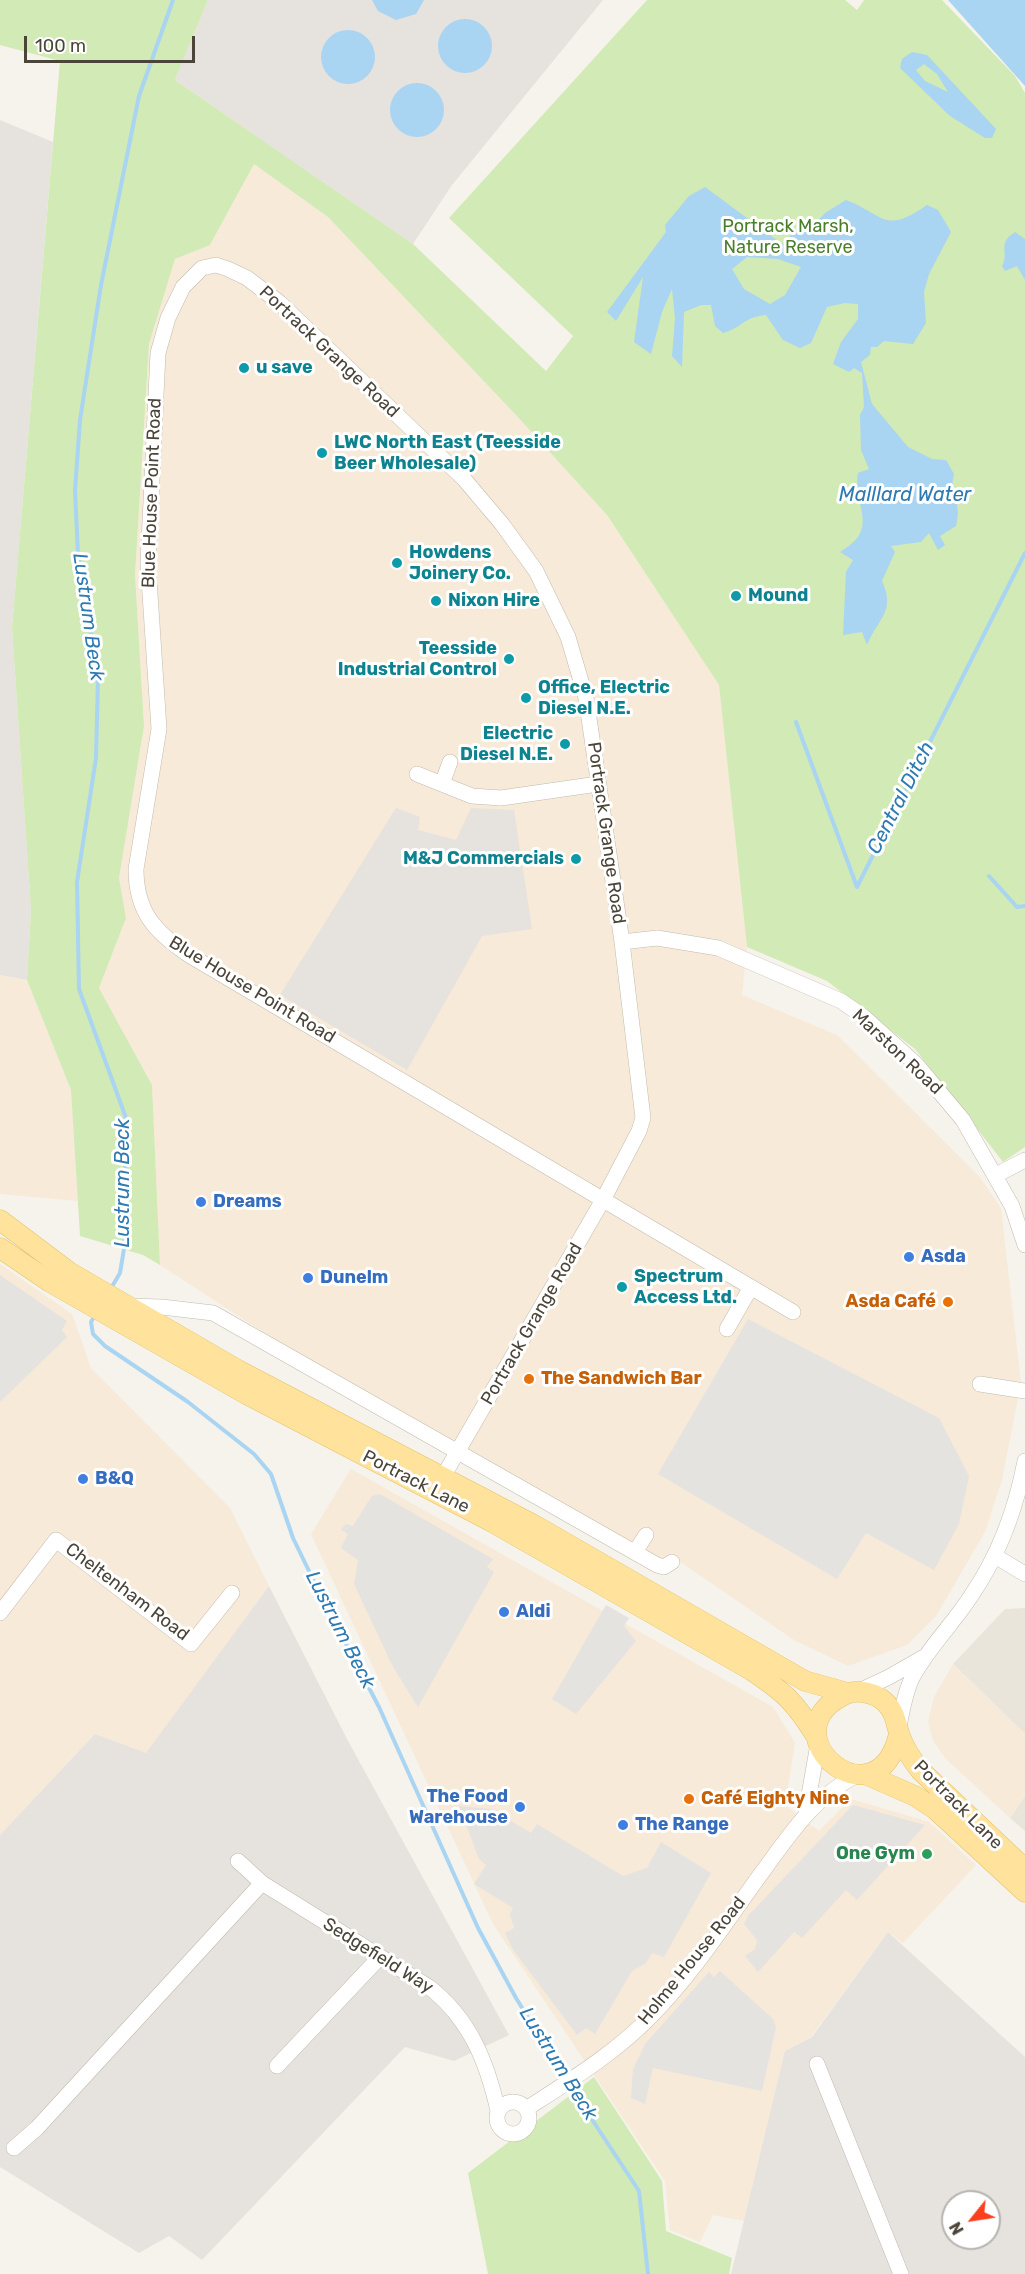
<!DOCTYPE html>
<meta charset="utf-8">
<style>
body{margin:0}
#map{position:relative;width:1025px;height:2274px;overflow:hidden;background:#f6f3ec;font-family:Rubik,sans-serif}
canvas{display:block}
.north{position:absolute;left:941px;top:2190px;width:60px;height:60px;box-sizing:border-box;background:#fff;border:2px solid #b7b4b0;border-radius:50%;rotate:240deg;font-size:16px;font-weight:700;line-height:24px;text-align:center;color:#4b4439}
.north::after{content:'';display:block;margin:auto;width:21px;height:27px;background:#fc3f1d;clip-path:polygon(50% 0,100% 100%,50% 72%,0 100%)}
.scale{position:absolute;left:24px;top:36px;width:171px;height:27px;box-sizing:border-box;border:3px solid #4b4439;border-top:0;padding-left:8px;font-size:18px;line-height:21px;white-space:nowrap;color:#4b4439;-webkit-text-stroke:4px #fff;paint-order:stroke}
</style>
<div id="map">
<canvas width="1025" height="2274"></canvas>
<div class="north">N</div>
<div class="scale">100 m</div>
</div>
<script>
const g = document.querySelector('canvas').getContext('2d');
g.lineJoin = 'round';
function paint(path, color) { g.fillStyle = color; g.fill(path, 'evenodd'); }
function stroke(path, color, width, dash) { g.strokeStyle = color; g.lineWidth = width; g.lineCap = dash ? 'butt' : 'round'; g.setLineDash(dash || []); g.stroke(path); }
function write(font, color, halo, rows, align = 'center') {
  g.font = font + ' Rubik,sans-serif'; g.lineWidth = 6; g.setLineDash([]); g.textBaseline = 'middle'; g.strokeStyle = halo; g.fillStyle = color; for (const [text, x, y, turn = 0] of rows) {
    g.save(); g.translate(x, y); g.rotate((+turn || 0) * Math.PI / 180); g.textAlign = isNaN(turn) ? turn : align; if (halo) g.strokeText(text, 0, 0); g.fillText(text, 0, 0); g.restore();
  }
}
paint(new Path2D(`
 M1025 1608V1734L953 1664 1005 1609Z
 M1025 1796V1831L1010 1818Z`), '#eae5da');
paint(new Path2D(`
 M254 164 328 217 516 415 607 515 719 685 747 947 742 995 837 1035 979 1176 1001 1208 1021 1383 1002 1480 985 1532 936 1616 907 1645 848 1666 794 1640 682 1563 666 1566 470 1450 280 1343 160 1265 152 1085 99 988 126 918 119 878 144 726 135 575 149 344 175 259 211 244Z
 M0 975 27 980 71 1090 78 1201 0 1194Z
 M0 1264 72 1314 91 1368 230 1508 269 1586 146 1754 95 1734 0 1835Z
 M351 1469 773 1707 795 1743 785 1805 819 1831 851 1799 929 1822 976 1865 903 1943 888 1932 811 2037 785 2051 744 2221 713 2215 700 2242 670 2230 665 2181 493 1924 311 1534Z
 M953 1664 1025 1734V1796L1010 1818 946 1759 933 1741 928 1722 934 1697Z`), '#f7ead8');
paint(new Path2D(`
 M208 0H603L452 185 413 244 175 80Z
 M0 120 53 142 12 628 31 910 27 980 0 975Z
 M396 808 420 817 418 830 456 840 471 808 514 810 532 929 482 936 407 1070 280 995Z
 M269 1586 347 1739 509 2035 454 2061 405 2047 202 2260 169 2236 139 2253 0 2167V1835L95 1734 146 1753Z
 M888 1932 1025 2057V2274H731L785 2051 812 2037ZM953 2202H989V2238H953Z`), '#e6e2dd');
paint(new Path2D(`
 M0 0H208L175 80 413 244 546 371 573 336 449 218 647 0H845L857 10 864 0H942L1015 76 1025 93V1147L1003 1162 915 1049 827 981 747 947 719 685 607 515 516 415 328 217 254 164 210 245 175 259 149 344 135 575 144 726 119 878 126 918 99 988 152 1085 160 1265 143 1255 80 1236 71 1090 27 980 31 910 12 628 60 61 0 45Z
 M594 2077 662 2181 666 2231 732 2258 729 2274H488L468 2173Z`), '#d2eab5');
paint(new Path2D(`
 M0 1275 67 1321 62 1330 67 1337 0 1402Z
 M748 1319 939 1418 969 1476 959 1524 934 1570 866 1533 837 1579 658 1474Z
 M380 1494 493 1559 487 1567 494 1572 418 1707 393 1667 354 1584 358 1560 341 1548 348 1534 341 1530 346 1524 353 1526 372 1496Z
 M606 1605 629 1618 624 1626 636 1641 576 1714 552 1699Z
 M853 1805 925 1825 857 1900 846 1890 802 1938 794 1932 758 1972 745 1956 755 1949 757 1940 744 1924 748 1916Z
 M459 1806 491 1809 531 1833 537 1824 623 1876 647 1868 661 1842 711 1873 664 1957 652 1953 646 1963 632 1971 595 2034 586 2028 577 2035 514 1951 505 1933 514 1928 510 1914 513 1908 474 1884 486 1865 479 1859Z
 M720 1971 773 2019 776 2027 762 2091 653 2068 645 2104 631 2098 633 2069 645 2044 709 1972 714 1977Z`), '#e5e3e0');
paint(new Path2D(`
 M372 0H424L416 14 396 20 378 11Z
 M948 0H1025V86Z
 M438 46a27 27 0 1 1 54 0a27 27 0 1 1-54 0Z
 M321 57a27 27 0 1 1 54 0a27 27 0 1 1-54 0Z
 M912 52 927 55 996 129 992 138H985L950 116 900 68 902 59ZM924 64 937 74 948 92 925 81 916 70Z
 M390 110a27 27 0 1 1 54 0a27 27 0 1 1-54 0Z
 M705 187 782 244 795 231 812 227 825 213 846 200C885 215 884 235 927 205L938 210 951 232 929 274 924 292 926 323 913 344 884 341 877 347H871L870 355 861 362 872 404 908 447 932 459 946 460 954 474C948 498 963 500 956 526L940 536 945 545 938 550 929 533 921 542 891 546 895 552 882 581C896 612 878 618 867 645L862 632 843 635 846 572 853 560 840 552C882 528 852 506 858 473L869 469 861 450 860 415 864 407 862 373 854 368 849 372 833 364 841 342 858 319V304L845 303 827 307 811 343 800 348 783 340 766 315C743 317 742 328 723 333L715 326 711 305H701L684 312 682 367 672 356 675 318 672 289 662 312 651 354 634 342 643 277 616 321 607 312 666 232 665 225 689 196ZM747 257 778 259 801 267 785 295 770 304 744 289 732 269Z
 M1015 232 1025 239V280L1017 266 1005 271 1002 266C1010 252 996 244 1015 232Z`), '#a9d4f2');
stroke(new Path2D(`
 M796 722 857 887 1025 553
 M989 876 1017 907 1025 906
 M110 1290 120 1273 124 1249 126 1118 79 989 77 882 96 758 98 678 78 555 75 490 80 420 101 285 139 96 173 0
 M95 1315 91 1322 93 1334 105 1346 188 1402 254 1454 271 1474 293 1538 323 1600 379 1707 478 1928 516 1998 566 2079
 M570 2086 639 2191 648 2274`), '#a9d4f2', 4);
const minor = new Path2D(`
 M417 774 472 796 501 798 598 784
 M442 784 450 762
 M622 942 657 938 718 948 841 1001 864 1017 916 1064 963 1120 1012 1206 1025 1245
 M996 1175 1025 1160
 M127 1306 162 1307 213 1313 657 1565 664 1567 672 1562
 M727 1329 751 1287
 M980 1384 1025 1391
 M444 1475 604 1198 639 1131 643 1118 622 942 586 698 568 637 536 571 502 524 464 479 280 303 247 278 228 269 216 265 202 268 183 287 168 318 158 353 148 564 159 729 136 869C136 912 155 932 189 955L793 1312
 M635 1552 646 1535
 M995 1556 1025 1574
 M0 1613 56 1540 191 1644 232 1593
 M857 1692 889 1677 924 1657
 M899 1727C902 1710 905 1693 912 1678 928 1648 953 1624 971 1596 999 1555 1016 1509 1025 1461
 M806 1812 818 1744
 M238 1861 262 1883 429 1987C470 2019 487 2062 498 2111
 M817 2064 901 2274
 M277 2066 380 1957
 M497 2118a16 16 0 1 1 32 0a16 16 0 1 1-32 0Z
 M526 2109C571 2080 617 2052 654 2013 695 1971 728 1919 763 1871 791 1833 814 1797 857 1775
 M14 2148 37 2128 262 1883`);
const major = new Path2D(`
 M0 1220 69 1272 238 1370 536 1526 805 1681 848 1693
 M0 1248 50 1282 246 1394 492 1522 751 1670C784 1692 795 1702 816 1736
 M899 1734C877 1828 765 1734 844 1695 857 1688 876 1693 886 1703 896 1713 896 1725 900 1736 905 1750 912 1760 921 1771L1025 1869
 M865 1774 915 1796 935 1809 1025 1892`);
stroke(minor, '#c2bbae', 16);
stroke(major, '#e6c16a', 21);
stroke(minor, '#fff', 15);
stroke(major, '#ffe39c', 20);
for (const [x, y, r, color] of [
 [244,368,6,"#0f9aa8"],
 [322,453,6,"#0f9aa8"],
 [397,563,6,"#0f9aa8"],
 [736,596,6,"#0f9aa8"],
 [436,601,6,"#0f9aa8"],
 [509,659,6,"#0f9aa8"],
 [526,698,6,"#0f9aa8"],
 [565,744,6,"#0f9aa8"],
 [576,859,6,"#0f9aa8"],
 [201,1202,6,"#3f7fe0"],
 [909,1257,6,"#3f7fe0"],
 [308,1278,6,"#3f7fe0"],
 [622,1287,6,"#0f9aa8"],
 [948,1302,6,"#e8710a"],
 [529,1379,6,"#e8710a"],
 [83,1479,6,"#3f7fe0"],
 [504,1612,6,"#3f7fe0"],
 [689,1799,6,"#e8710a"],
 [520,1807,6,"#3f7fe0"],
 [623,1825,6,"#3f7fe0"],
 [927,1854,6,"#2e9e5b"]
]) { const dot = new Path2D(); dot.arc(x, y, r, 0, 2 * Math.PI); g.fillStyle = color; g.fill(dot); stroke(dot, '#fff', 2); }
write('18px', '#4a7f2a', '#fff', [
 ["Portrack Marsh,",788,227],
 ["Nature Reserve",788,248]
]);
write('18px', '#4b4439', '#fff', [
 ["Portrack Grange Road",329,352,43],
 ["Blue House Point Road",152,493,-88],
 ["Portrack Grange Road",606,833,82],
 ["Blue House Point Road",252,990,31],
 ["Marston Road",897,1052,43],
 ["Portrack Grange Road",532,1324,-60],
 ["Portrack Lane",416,1482,27],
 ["Cheltenham Road",127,1592,37],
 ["Portrack Lane",958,1805,45],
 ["Sedgefield Way",378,1956,32],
 ["Holme House Road",692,1961,-51]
]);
write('bold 18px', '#0d838f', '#fff', [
 ["u save",256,368],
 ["LWC North East (Teesside",334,443],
 ["Beer Wholesale)",334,464],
 ["Howdens",409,553],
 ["Joinery Co.",409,574],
 ["Mound",748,596],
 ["Nixon Hire",448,601],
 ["Teesside",497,649,"right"],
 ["Industrial Control",497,670,"right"],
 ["Office, Electric",538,688],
 ["Diesel N.E.",538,709],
 ["Electric",553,734,"right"],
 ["Diesel N.E.",553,755,"right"],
 ["M&J Commercials",564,859,"right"],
 ["Spectrum",634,1277],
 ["Access Ltd.",634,1298]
], 'left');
write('bold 18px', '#366cbe', '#fff', [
 ["Dreams",213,1202],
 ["Asda",921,1257],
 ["Dunelm",320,1278],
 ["B&Q",95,1479],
 ["Aldi",516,1612],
 ["The Food",508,1797,"right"],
 ["Warehouse",508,1818,"right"],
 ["The Range",635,1825]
], 'left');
write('bold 18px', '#c56008', '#fff', [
 ["Asda Café",936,1302,"right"],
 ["The Sandwich Bar",541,1379],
 ["Café Eighty Nine",701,1799]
], 'left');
write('bold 18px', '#27864d', '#fff', [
 ["One Gym",915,1854]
], 'right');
write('italic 20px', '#2e7ab2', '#fff', [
 ["Malllard Water",905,495],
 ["Lustrum Beck",88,617,82],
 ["Central Ditch",901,798,-63],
 ["Lustrum Beck",123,1183,-90],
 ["Lustrum Beck",340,1630,63],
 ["Lustrum Beck",558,2064,58]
]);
</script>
